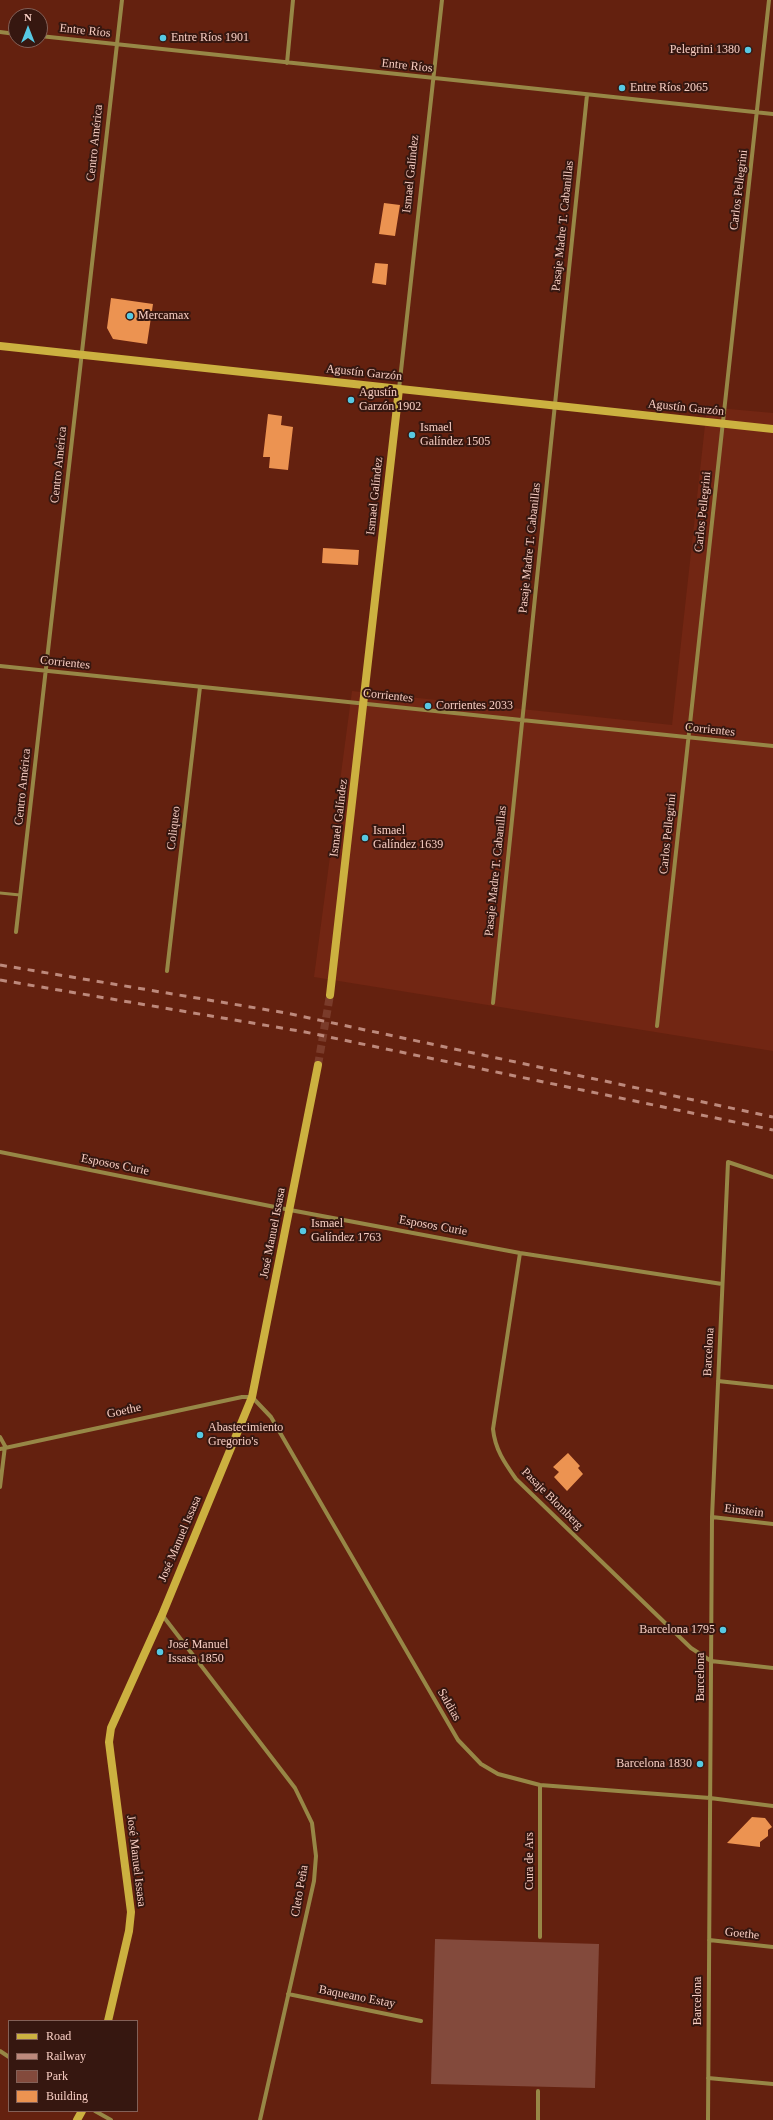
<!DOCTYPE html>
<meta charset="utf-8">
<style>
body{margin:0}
#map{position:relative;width:773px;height:2120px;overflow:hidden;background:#64210f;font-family:Georgia,serif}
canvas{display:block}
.legend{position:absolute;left:8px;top:2020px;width:130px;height:92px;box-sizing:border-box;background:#361710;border:1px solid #836057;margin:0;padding:5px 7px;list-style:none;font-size:12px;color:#f7cdc2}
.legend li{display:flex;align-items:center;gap:8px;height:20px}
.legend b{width:20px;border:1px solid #836057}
.north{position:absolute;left:8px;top:8px;width:40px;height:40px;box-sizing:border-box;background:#361710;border:1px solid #836057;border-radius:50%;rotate:0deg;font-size:11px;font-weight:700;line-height:16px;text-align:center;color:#f7cdc2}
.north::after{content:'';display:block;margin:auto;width:14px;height:18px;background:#57c9e3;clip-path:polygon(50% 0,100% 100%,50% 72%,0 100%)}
</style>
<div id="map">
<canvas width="773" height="2120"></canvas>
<ul class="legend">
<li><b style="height:5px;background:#ccb140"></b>Road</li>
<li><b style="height:5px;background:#bd897c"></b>Railway</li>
<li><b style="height:11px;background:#834a3c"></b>Park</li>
<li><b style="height:11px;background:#ec9351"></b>Building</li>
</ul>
<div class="north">N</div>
</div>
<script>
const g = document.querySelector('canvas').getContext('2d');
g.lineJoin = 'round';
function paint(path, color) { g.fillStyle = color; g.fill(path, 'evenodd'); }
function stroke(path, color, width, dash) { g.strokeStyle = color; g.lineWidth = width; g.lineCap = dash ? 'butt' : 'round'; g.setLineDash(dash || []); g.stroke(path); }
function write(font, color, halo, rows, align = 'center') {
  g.font = font + ' Georgia,serif'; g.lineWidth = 4; g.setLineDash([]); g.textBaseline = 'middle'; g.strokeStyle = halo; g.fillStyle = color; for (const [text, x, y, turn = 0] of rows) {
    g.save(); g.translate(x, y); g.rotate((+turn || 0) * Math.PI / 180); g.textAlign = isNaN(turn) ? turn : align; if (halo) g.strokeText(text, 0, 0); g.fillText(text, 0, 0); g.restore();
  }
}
paint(new Path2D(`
 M707 407 773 413V1051L314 977 352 691 672 725Z`), '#722613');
paint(new Path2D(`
 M435 1939 599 1944 595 2088 431 2084Z`), '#834a3c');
paint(new Path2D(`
 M384 203 400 205 395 236 379 234Z
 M375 263 388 264 386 285 372 283Z
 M111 298 153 304 147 344 113 339 107 328Z
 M268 414 282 416 281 425 293 427 288 470 269 468 270 457H263Z
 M323 548 359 550 358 565 322 563Z
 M568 1453 580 1466 578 1468 583 1474 567 1491 554 1477 559 1472 553 1467Z
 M752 1817 765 1818 772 1827 768 1830V1836L760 1842V1847L727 1843Z`), '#ec9351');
stroke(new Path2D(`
 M318 1065 330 995`), '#7a3b2a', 8, [8, 4]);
stroke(new Path2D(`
 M0 893 20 895`), '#978746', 3);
stroke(new Path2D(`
 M0 32 16 34
 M40 36 773 114
 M287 63 293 0
 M399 389 442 0
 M0 666 773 746
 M16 932 122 0
 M167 971 200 687
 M493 1003 587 95
 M657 1026 769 0
 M0 1152 290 1210 520 1253 722 1284
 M520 1253 493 1429C495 1449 504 1462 516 1479L691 1648 711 1661 773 1668
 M718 1381 773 1387
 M0 1437 5 1446 0 1487
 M0 1449 242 1397H252L271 1417 458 1740 481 1764 498 1774 540 1785 710 1798 773 1806
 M712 1517 773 1524
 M163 1616 295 1788 312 1823 316 1856 314 1881 260 2120
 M540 1785V1937
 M709 1940 773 1947
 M288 1994 421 2021
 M0 2051 9 2057
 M708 2078 773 2084
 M95 2111 111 2120
 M538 2120V2091
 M708 2120 712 1517 728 1162 773 1177`), '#978746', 4);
stroke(new Path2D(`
 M0 346 773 429
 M330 995 399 389
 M108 2021 129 1931 131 1912 111 1758 109 1742 111 1728 162 1615 252 1397 318 1065
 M77 2120 82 2111`), '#ccb140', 8);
stroke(new Path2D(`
 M0 965 286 1013 773 1117
 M0 980 305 1032 773 1130`), '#bd897c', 3, [7, 7]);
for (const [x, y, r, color] of [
 [163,38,4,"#57c9e3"],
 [748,50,4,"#57c9e3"],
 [622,88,4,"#57c9e3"],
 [130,316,4,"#57c9e3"],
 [351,400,4,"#57c9e3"],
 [412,435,4,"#57c9e3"],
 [428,706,4,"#57c9e3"],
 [365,838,4,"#57c9e3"],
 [303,1231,4,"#57c9e3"],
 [200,1435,4,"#57c9e3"],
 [723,1630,4,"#57c9e3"],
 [160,1652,4,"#57c9e3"],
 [700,1764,4,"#57c9e3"]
]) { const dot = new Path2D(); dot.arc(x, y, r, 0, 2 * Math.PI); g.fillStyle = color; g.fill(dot); stroke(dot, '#361710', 1.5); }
write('12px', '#f7cdc2', '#361710', [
 ["Entre Ríos",85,31,6],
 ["Entre Ríos",407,66,6],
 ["Centro América",95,143,-84],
 ["Ismael Galíndez",411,174,-84],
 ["Carlos Pellegrini",739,190,-83],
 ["Pasaje Madre T. Cabanillas",563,226,-84],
 ["Agustín Garzón",364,373,6],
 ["Agustín Garzón",686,408,6],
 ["Centro América",59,465,-84],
 ["Ismael Galíndez",375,496,-84],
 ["Carlos Pellegrini",703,512,-84],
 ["Pasaje Madre T. Cabanillas",530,548,-84],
 ["Corrientes",65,663,6],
 ["Corrientes",388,696,6],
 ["Corrientes",710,730,6],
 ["Centro América",23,787,-84],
 ["Ismael Galíndez",339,818,-83],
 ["Coliqueo",174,828,-83],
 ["Carlos Pellegrini",668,834,-84],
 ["Pasaje Madre T. Cabanillas",496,871,-84],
 ["Esposos Curie",115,1165,11],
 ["Esposos Curie",433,1226,10],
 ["José Manuel Issasa",273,1233,-79],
 ["Barcelona",709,1352,-87],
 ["Goethe",124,1411,-12],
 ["Pasaje Blomberg",552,1499,45],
 ["Einstein",744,1511,7],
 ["José Manuel Issasa",180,1539,-67],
 ["Barcelona",701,1677,-90],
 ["Saldias",449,1705,60],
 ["José Manuel Issasa",136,1861,83],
 ["Cura de Ars",530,1861,-90],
 ["Cleto Peña",300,1891,-80],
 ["Goethe",742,1934,6],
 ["Baqueano Estay",357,1997,11],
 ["Barcelona",698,2001,-90]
]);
write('12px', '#f7cdc2', '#361710', [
 ["Entre Ríos 1901",171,38],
 ["Pelegrini 1380",740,50,"right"],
 ["Entre Ríos 2065",630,88],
 ["Mercamax",138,316],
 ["Agustín",359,393],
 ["Garzón 1902",359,407],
 ["Ismael",420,428],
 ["Galíndez 1505",420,442],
 ["Corrientes 2033",436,706],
 ["Ismael",373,831],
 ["Galíndez 1639",373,845],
 ["Ismael",311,1224],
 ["Galíndez 1763",311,1238],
 ["Abastecimiento",208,1428],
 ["Gregorio's",208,1442],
 ["Barcelona 1795",715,1630,"right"],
 ["José Manuel",168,1645],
 ["Issasa 1850",168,1659],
 ["Barcelona 1830",692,1764,"right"]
], 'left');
</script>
